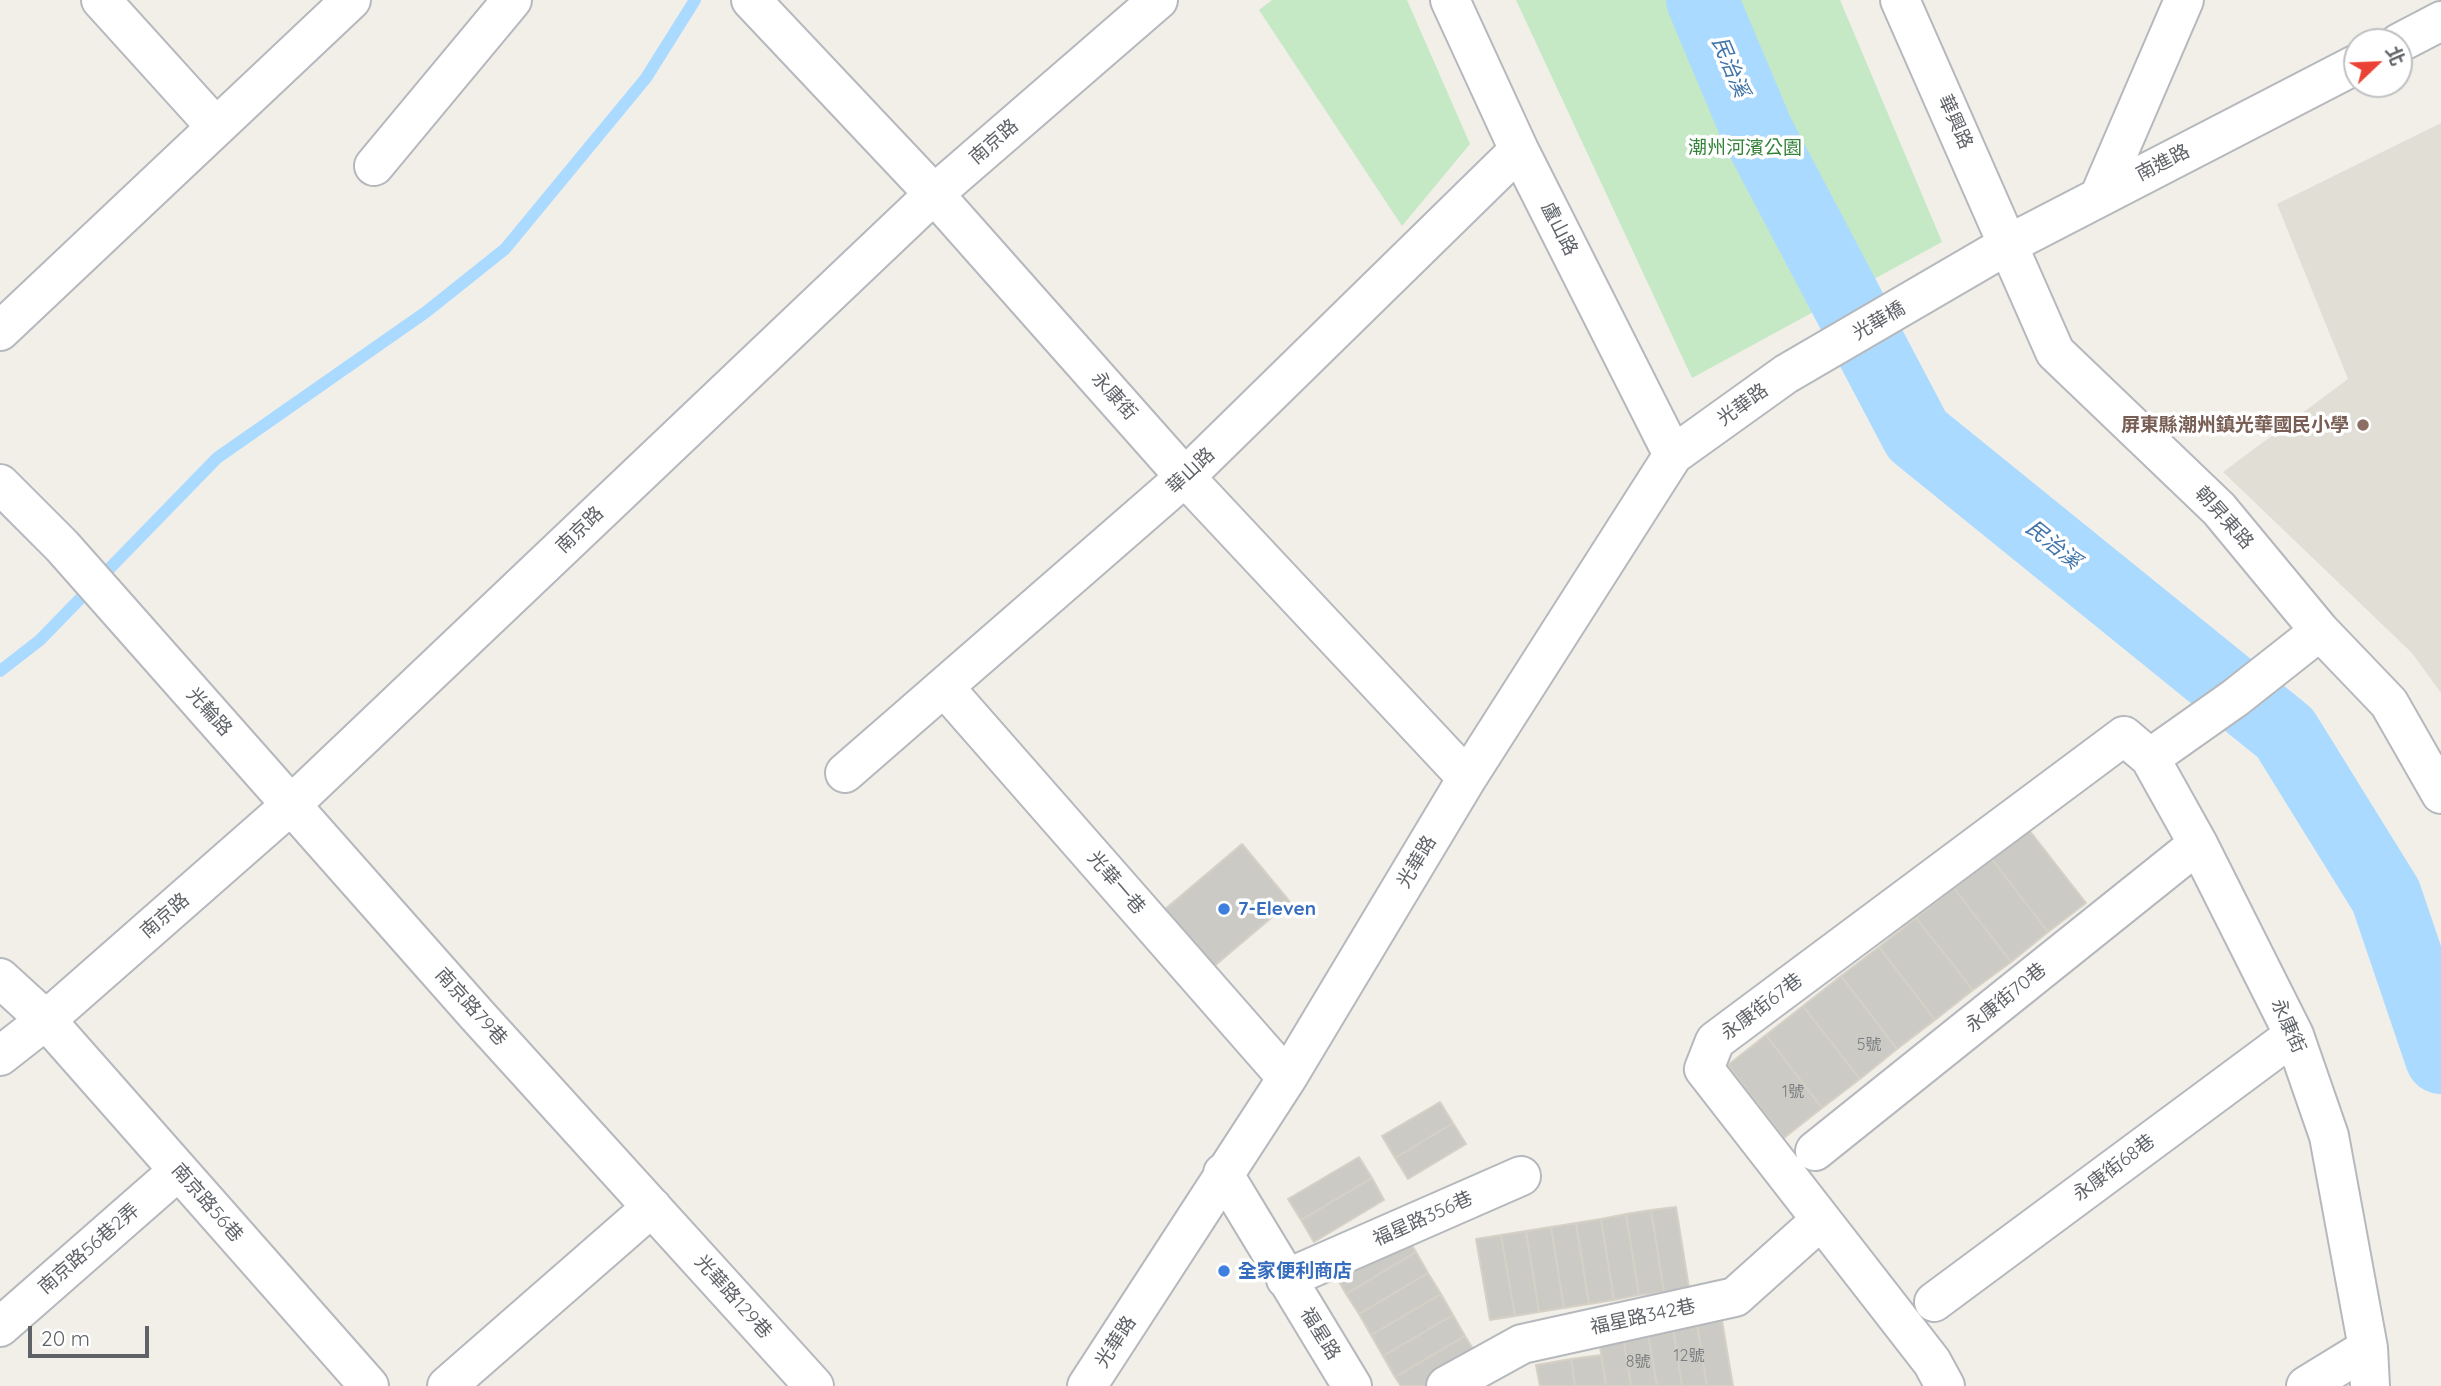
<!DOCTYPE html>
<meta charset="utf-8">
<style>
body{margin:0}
#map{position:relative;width:2441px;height:1386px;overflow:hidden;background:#f1efe8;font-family:Quicksand,"Noto Sans TC",sans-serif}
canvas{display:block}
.north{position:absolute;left:2343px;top:28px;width:70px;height:70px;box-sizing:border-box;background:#fff;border:2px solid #bfc1c3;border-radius:50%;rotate:67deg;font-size:19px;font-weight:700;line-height:28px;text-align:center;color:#5f6368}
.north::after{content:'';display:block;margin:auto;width:24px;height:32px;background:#ea4335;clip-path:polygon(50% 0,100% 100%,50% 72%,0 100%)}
.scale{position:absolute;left:28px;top:1326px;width:121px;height:32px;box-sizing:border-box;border:4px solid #5f6368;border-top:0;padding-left:9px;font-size:21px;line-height:24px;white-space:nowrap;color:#5f6368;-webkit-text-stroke:5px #fff;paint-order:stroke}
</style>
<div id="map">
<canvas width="2441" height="1386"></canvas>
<div class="north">北</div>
<div class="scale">20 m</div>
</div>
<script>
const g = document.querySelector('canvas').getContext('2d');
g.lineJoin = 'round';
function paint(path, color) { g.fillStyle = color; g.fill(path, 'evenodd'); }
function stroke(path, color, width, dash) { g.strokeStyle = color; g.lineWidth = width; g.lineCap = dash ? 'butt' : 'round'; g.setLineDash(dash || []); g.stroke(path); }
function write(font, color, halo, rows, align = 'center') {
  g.font = font + ' Quicksand,"Noto Sans TC",sans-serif'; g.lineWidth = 7; g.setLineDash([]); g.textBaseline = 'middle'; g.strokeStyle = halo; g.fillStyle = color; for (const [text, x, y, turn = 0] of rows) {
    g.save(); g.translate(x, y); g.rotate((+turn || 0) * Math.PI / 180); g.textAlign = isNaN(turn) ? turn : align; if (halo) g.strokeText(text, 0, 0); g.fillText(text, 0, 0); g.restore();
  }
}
paint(new Path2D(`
 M2441 123V693L2412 653 2223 472 2348 379 2277 204Z`), '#e1ded6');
paint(new Path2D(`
 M1272 0H1407L1470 144 1402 226 1259 10Z
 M1516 0H1840L1942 242 1692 378Z`), '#c5e8c5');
stroke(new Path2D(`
 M0 671 40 640 217 458 426 312 505 249 646 78 695 0`), '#aadaff', 12);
stroke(new Path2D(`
 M1702 0 1758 133 1917 435 2285 733 2386 896 2441 1058`), '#aadaff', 72);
const building = new Path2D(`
 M2029 830 2086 903 2048 932 1992 859Z
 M1242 844 1290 902 1206 973 1157 916Z
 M1992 859 2048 932 2011 962 1954 888Z
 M1954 888 2011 962 1973 990 1916 918Z
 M1916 918 1973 990 1935 1020 1879 947Z
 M1879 947 1935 1020 1897 1049 1841 976Z
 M1841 976 1897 1049 1860 1079 1803 1006Z
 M1803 1006 1860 1079 1822 1108 1766 1035Z
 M1766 1035 1822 1108 1784 1138 1728 1065Z
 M1440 1102 1453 1123 1395 1158 1382 1136Z
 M1453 1123 1466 1144 1408 1179 1395 1158Z
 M1359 1157 1372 1178 1301 1220 1288 1199Z
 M1372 1178 1384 1200 1314 1242 1301 1220Z
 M1676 1207 1689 1288 1664 1292 1651 1210Z
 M1651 1210 1664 1292 1639 1295 1626 1214Z
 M1626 1214 1639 1295 1614 1300 1601 1219Z
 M1601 1219 1614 1300 1589 1304 1576 1223Z
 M1576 1223 1589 1304 1564 1308 1551 1227Z
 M1551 1227 1564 1308 1539 1312 1526 1231Z
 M1403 1231 1416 1252 1346 1294 1334 1273Z
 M1526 1231 1539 1312 1515 1316 1501 1235Z
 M1501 1235 1515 1316 1490 1320 1476 1239Z
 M1416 1252 1428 1273 1359 1314 1346 1294Z
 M1428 1273 1441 1294 1371 1335 1359 1314Z
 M1441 1294 1453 1315 1383 1356 1371 1335Z
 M1453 1315 1465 1336 1395 1377 1383 1356Z
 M1722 1321 1733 1386H1707L1697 1325Z
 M1697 1325 1707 1386H1682L1673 1328Z
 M1673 1328 1682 1386H1657L1648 1333Z
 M1648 1333 1657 1386H1631L1623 1336Z
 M1465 1336 1478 1357 1428 1386H1401L1395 1377Z
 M1623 1336 1631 1386H1606L1599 1340Z
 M1601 1355 1606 1386H1575L1571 1359Z
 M1571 1359 1575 1386H1540L1536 1365Z`);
paint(building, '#cccac5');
stroke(building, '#d6d1c6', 2);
const minor = new Path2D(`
 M101 0 216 127
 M751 0 934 194 1185 477 1467 778
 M1450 0 1519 150 1673 455
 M1900 0 2055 352 2219 509 2320 631 2389 703 2441 794
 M2399 43 2441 21
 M374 166 512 0
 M2100 195 2184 0
 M0 331 351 0
 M0 484 62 546 477 1015 814 1386
 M2320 631 2235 698 2150 758 2198 844 2294 1035 2329 1136 2368 1348 2370 1386
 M944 687 1287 1078
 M845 773 1185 477 1519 150
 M0 978 46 1020 369 1386
 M0 1056 46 1020 292 804 934 194 1158 0
 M1815 1151 2198 844
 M1223 1173 1352 1386
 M1286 1279 1521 1176
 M1934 1302 2294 1035
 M0 1327 178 1171
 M447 1386 652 1207
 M1087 1386 1287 1078 1467 778 1673 455 1786 374 2009 244 2357 64
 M1446 1386 1522 1344 1735 1297 1821 1220
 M1945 1386 1932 1362 1704 1069 1715 1041 2124 736 2150 758
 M2306 1386 2368 1348`);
stroke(minor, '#b5b8bc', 42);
stroke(minor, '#fff', 38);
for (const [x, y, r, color] of [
 [2363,425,7,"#8d6e63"],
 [1224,909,7,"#3f7fe0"],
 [1224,1271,7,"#3f7fe0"]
]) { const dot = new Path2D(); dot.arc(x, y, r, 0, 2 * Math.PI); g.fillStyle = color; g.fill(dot); stroke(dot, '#fff', 2.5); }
write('16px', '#7a7d7f', null, [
 ["5號",1869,1045],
 ["1號",1793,1092],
 ["12號",1689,1356],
 ["8號",1638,1362]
]);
write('19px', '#5f6368', '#fff', [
 ["華興路",1955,122,66],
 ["南京路",994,142,-41],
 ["南進路",2163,163,-27],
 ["盧山路",1559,229,63],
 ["光華橋",1879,321,-30],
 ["永康街",1114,396,48],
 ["光華路",1743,405,-36],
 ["華山路",1191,471,-43],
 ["朝昇東路",2224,518,48],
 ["南京路",580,530,-44],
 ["光輪路",209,712,48],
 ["光華路",1417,862,-59],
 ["光華一巷",1116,883,49],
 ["南京路",165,916,-41],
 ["永康街70巷",2006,998,-39],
 ["南京路79巷",471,1007,48],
 ["永康街67巷",1762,1007,-37],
 ["永康街",2288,1026,66],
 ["永康街68巷",2114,1168,-37],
 ["南京路56巷",207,1203,49],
 ["福星路356巷",1423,1219,-24],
 ["南京路56巷2弄",89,1249,-41],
 ["光華路129巷",733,1297,48],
 ["福星路342巷",1643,1317,-12],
 ["福星路",1320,1334,58],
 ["光華路",1116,1342,-57]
]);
write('19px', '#348238', '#fff', [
 ["潮州河濱公園",1745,148]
]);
write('bold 19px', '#785e54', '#fff', [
 ["屏東縣潮州鎮光華國民小學",2349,425]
], 'right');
write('bold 19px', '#366cbe', '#fff', [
 ["7-Eleven",1238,909],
 ["全家便利商店",1238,1271]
], 'left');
write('italic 21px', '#4174aa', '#fff', [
 ["民治溪",1730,67,67],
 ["民治溪",2053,545,39]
]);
</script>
